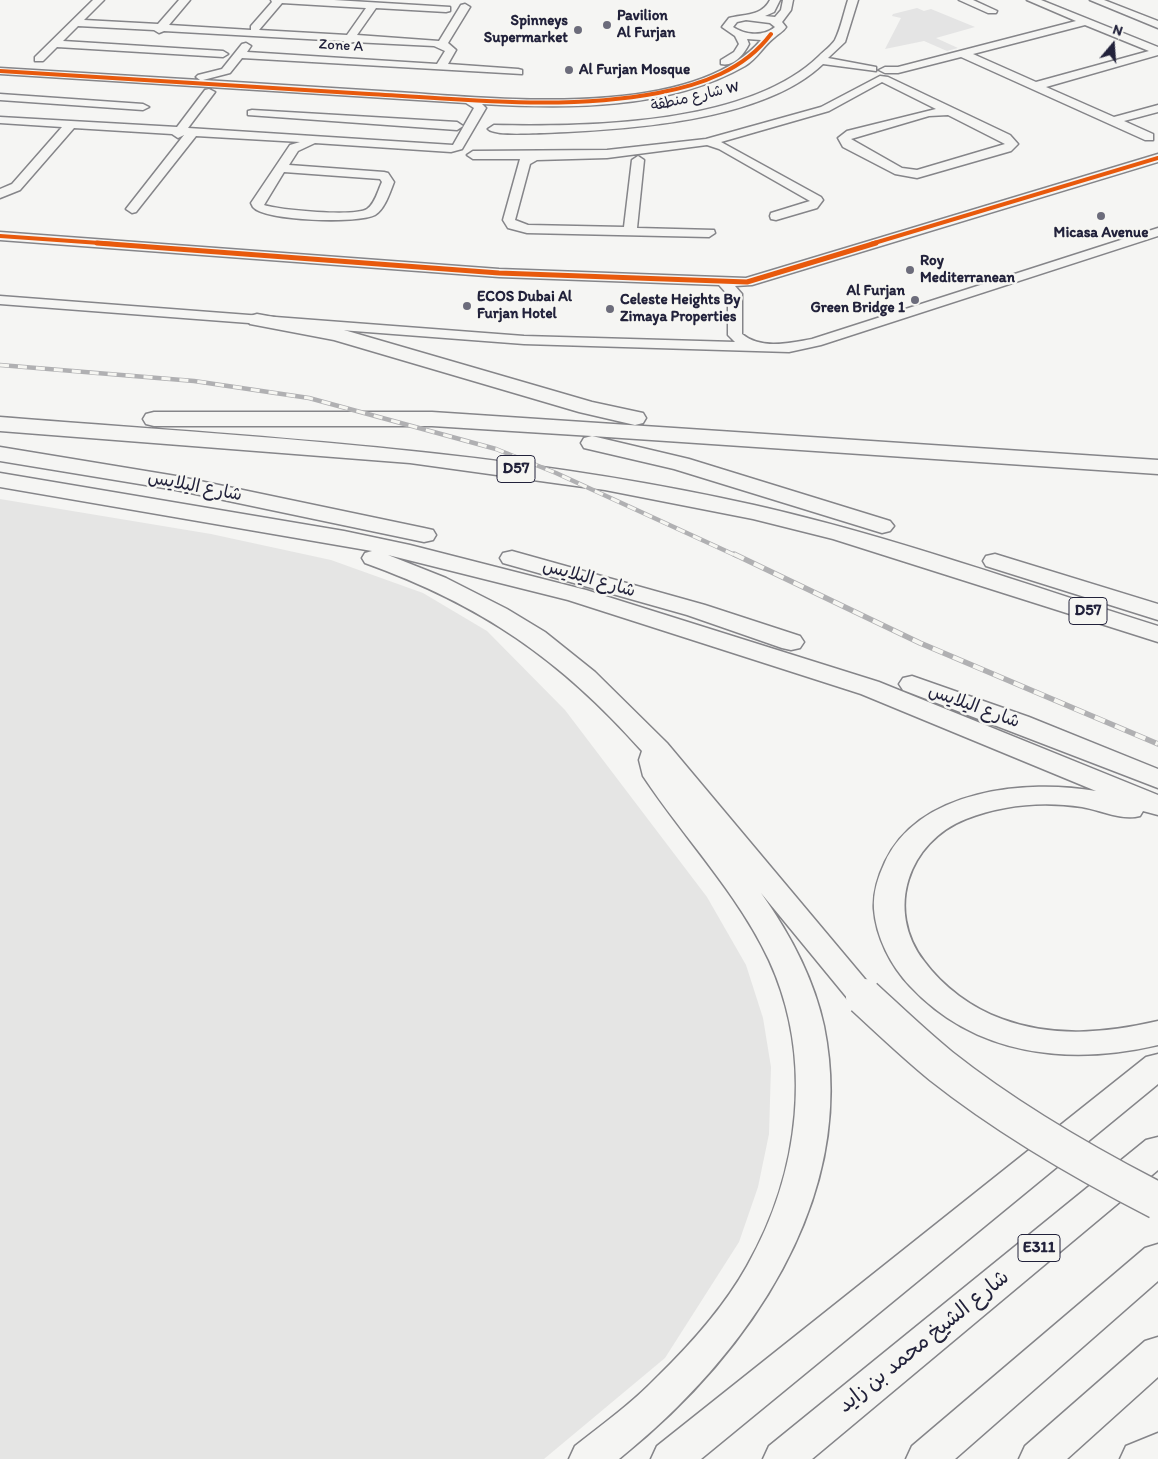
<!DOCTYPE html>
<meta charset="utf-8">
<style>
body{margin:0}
#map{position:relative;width:1158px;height:1459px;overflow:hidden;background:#f5f5f3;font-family:Itim,sans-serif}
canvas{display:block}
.north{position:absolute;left:1088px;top:20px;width:50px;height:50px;-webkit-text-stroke:4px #f6f6f2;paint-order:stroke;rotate:18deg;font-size:14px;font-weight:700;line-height:20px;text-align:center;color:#22223b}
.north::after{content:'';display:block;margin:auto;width:18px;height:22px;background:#22223b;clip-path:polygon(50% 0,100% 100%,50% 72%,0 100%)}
</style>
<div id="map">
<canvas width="1158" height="1459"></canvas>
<div class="north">N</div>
</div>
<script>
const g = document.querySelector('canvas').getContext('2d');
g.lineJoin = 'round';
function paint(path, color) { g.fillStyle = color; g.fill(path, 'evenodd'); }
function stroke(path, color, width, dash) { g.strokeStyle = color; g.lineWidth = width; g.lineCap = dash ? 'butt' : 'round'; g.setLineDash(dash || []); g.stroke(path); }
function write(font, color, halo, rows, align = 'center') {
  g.font = font + ' Itim,"Playpen Sans Arabic",sans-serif'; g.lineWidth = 5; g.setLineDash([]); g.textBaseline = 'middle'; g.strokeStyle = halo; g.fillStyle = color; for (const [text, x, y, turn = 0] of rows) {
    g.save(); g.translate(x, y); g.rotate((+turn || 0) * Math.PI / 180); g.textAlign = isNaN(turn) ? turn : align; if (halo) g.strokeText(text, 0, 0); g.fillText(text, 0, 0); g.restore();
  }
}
paint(new Path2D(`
 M0 499 211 534 331 560 423 593 487 631 565 710 707 897 746 965 763 1018 771 1067 769 1134 758 1187 739 1242 665 1358 544 1459H0Z`), '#e5e5e4');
paint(new Path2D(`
 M917 8 924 11 931 9 975 27 936 38 958 48 947 51 924 41 885 49 901 18 892 16 893 14Z`), '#e4e4e4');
const minor = new Path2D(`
 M93 0H104L84 20 158 24 179 0H190L169 25 251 30V26L272 2 271 0H334L450 7V11L446 12 376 8 357 35 439 41 461 5 465 4 470 7 448 43 456 50 448 64 518 69 522 70V74L242 58 230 73 203 80C267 84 332 88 396 92 493 98 692 121 761 40L747 39 749 44C744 54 734 67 721 64V60L734 52 739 44 735 36 722 27 729 18C745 14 762 16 770 0H780L774 12 765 16 775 17 781 10 783 0H793L791 10 782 22 786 27C783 32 779 33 775 37 764 45 758 58 745 66 668 110 568 109 482 104L486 108 462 149 451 152 315 143 298 151 289 165 384 172 388 173 394 182C390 192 385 209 375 215 358 224 264 221 253 207L251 203 290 145 300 142 196 136 136 212 132 213 126 209 184 135 178 138 172 134 74 128 20 190 0 198V189L12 184 62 127 0 123V117L177 127 205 90 209 89 215 92 188 128 453 145 474 108 466 103 0 74V68L200 80 196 77 198 75 222 69 242 44 246 43 251 46 247 52 437 64 445 51 434 46 353 42 348 44 343 41 164 31 159 33 154 30 78 26 63 41 223 51 228 54 223 57 57 47 43 61H35V57ZM282 3 366 8 347 35 259 30ZM746 20 770 23 775 27C763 37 745 35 733 27L737 22ZM284 172 380 179 382 182C378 190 375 204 367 209 355 217 279 210 264 205Z
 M848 0H858L845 42 828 58 876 67V71L823 64C763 122 624 130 544 133 533 133 494 136 488 129L494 125C588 127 748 125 819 56 824 51 831 46 835 40 841 28 844 12 848 0Z
 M959 0H973L997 11 996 13H988Z
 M1027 0H1041L1158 47V55L1046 87 1114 117 1158 105V112L1124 121 1153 134V140H1145L961 57 898 73H885L879 70 885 67H898L1076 21ZM1085 25 1149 51 1036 82 973 54Z
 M1090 0H1104L1158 21V28Z
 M880 76 888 77 1010 135 1018 144 1011 151 917 178 895 174 843 147 838 138 847 131 936 109 882 82 829 111 721 142 821 197 823 200 817 208 776 220 771 219 770 216 771 213 810 201 719 149 707 145 607 158 537 160 530 164 515 220 528 225 624 227 632 160 638 156 644 160 637 228 714 230 715 233 709 237 527 233 508 228 503 220 520 159H473L467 155 473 151 607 150 706 139 821 107ZM948 115 1005 144 917 170 902 168 851 139 929 116Z
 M0 94 143 104 149 107 143 110 0 100Z
 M252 110 457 122 463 126 457 130 248 115V111Z
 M1158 154V162L752 285 735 286 742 294V334C761 350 790 343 812 339L1158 228V236L821 345 789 352 524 344 0 304V296L524 336 735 342 728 335V295L719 285 499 277 0 240V232L499 269 746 278Z`);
const highway = new Path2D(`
 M257 314 344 330 592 402 643 413 646 418 643 423 635 425 579 412 334 340 250 324 247 320 250 316Z
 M154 412H432L1158 460V474L592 436 689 459 890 521 894 526 890 531 882 533 674 469 584 448 581 443 584 438 592 436 432 426H154L146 424 143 419 146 414Z
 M0 417C252 437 506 449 754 505 891 536 1024 584 1158 626V642L833 539 753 519 605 490 410 463 0 431Z
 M0 447 176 476 424 528 433 530 436 535 433 540 424 542 176 490 0 461Z
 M0 473 344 531 410 545 586 590 879 682 1158 795V815L1143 811 1140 816C1122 821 1100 810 1082 807 1043 801 1002 805 966 819 908 842 885 910 924 961 943 987 972 1008 1002 1019 1053 1038 1106 1033 1158 1021V1045C1069 1066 975 1056 910 986 891 966 876 937 874 909 873 892 878 877 885 862 919 789 1027 779 1096 791L861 694 568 600 388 555 446 578 507 609 545 632 595 672 667 743 880 997 875 1005 864 1009 853 1005 761 893C789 932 814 979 824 1026 859 1199 747 1356 619 1459H569L575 1446C603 1424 632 1403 657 1377 691 1344 724 1307 747 1266 800 1173 814 1058 769 960 737 892 684 838 643 776L639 760 642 751C560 659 482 605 365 563L362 558 365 553 372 551 0 487Z
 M512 551 705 605 800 636 804 642 800 648 791 650 782 648 687 615 503 563 500 558 503 553Z
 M995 554 1158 604V620L986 566 983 561 986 556Z
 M912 676 1029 717 1158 769V788L903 690 899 684 903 678Z
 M1158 1054V1084L701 1459H651L657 1446 1146 1057Z
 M1158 1137V1170L812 1459H763L769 1446 1146 1140Z
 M1158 1244V1281L955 1459H906L912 1446 1145 1248Z
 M1158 1337V1377L1067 1459H1019L1025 1446 1145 1341Z
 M1158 1433V1459H1120L1126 1446Z`);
stroke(minor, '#858589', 3);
stroke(highway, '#858589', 3);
paint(minor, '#f5f5f3');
paint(highway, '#f5f5f3');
const railFar1 = new Path2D(`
 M0 365 194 381 309 398 496 449 556 473 737 556`);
const rail = new Path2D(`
 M734 554 920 643 1158 744`);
stroke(railFar1, '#b0b0b2', 4.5);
stroke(rail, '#b0b0b2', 5.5);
stroke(railFar1, '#f6f6f2', 3, [9]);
stroke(rail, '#f6f6f2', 4, [11]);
const highwayBridge = new Path2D(`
 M864 997C889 1020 914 1044 941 1066 1008 1119 1082 1162 1158 1201`);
stroke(highwayBridge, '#858589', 39, []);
stroke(highwayBridge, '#f5f5f3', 36);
stroke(new Path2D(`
 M0 71C123 79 246 86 369 94 465 99 562 111 658 93 701 85 744 70 771 34
 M0 236 114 244
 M871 244 1158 158`), '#e8590c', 4);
stroke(new Path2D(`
 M97 243 499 273 747 282 876 243`), '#e8590c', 5);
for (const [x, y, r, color] of [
 [607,25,5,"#6c6c7b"],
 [578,30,5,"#6c6c7b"],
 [569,70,5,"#6c6c7b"],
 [1101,216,5,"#6c6c7b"],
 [910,270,5,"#6c6c7b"],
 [915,300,5,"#6c6c7b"],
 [467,306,5,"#6c6c7b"],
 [610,309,5,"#6c6c7b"]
]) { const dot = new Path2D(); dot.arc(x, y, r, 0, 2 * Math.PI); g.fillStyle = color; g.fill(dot); stroke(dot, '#f6f6f2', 2); }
write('bold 15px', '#22223b', '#f6f6f2', [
 ["Pavilion",617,16],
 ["Al Furjan",617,33],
 ["Spinneys",568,21,"right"],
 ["Supermarket",568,38,"right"],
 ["Al Furjan Mosque",579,70],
 ["Micasa Avenue",1101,233,"center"],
 ["Roy",920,261],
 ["Mediterranean",920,278],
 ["Al Furjan",905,291,"right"],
 ["Green Bridge 1",905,308,"right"],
 ["ECOS Dubai Al",477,297],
 ["Furjan Hotel",477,314],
 ["Celeste Heights By",620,300],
 ["Zimaya Properties",620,317]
], 'left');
write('15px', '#22223b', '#f6f6f2', [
 ["Zone A",341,46,3],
 ["شارع منطقة W",695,97,-13]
]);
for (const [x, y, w] of [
 [516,469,38],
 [1088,611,38],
 [1039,1248,42]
]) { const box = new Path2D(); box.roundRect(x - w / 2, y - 13.5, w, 27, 4); g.fillStyle = '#f6f6f2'; g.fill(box); stroke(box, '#22223b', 1); }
write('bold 16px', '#22223b', null, [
 ["D57",516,469],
 ["D57",1088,611],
 ["E311",1039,1248]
]);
write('18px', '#22223b', '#f6f6f2', [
 ["شارع اليلايس",195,487,11],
 ["شارع اليلايس",589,579,16],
 ["شارع اليلايس",974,707,20]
]);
write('21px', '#22223b', '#f6f6f2', [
 ["شارع الشيخ محمد بن زايد",924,1342,-39]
]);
</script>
